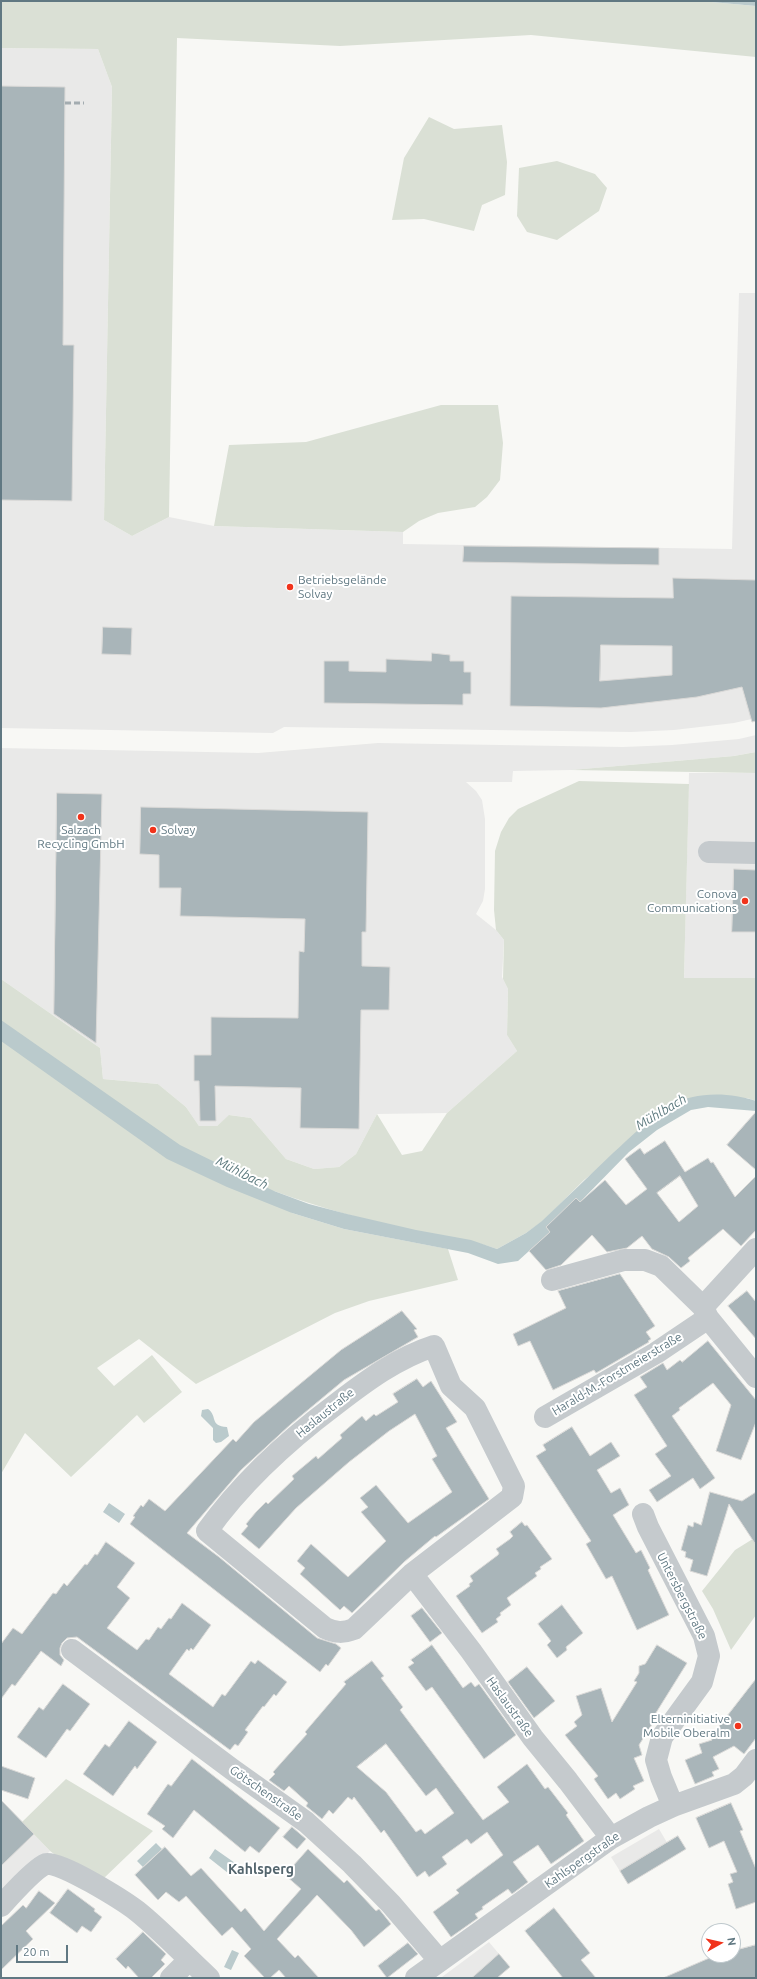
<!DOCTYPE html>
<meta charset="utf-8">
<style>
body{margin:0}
#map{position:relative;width:757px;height:1979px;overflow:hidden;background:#f8f8f5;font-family:Ubuntu,sans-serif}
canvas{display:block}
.frame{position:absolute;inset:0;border:2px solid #607882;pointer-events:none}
.north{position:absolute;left:701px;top:1923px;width:40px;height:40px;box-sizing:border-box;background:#fff;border:1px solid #bfc9cd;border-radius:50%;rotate:82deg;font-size:11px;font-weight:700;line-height:16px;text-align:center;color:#607882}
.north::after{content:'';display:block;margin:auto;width:14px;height:18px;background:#f1331b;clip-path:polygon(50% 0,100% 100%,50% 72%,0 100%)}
.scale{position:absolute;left:16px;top:1945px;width:52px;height:18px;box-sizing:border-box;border:2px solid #607882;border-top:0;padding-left:5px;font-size:12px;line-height:14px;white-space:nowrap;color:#607882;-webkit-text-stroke:3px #fff;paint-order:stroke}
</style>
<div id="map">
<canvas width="757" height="1979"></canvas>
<div class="frame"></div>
<div class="north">N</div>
<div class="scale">20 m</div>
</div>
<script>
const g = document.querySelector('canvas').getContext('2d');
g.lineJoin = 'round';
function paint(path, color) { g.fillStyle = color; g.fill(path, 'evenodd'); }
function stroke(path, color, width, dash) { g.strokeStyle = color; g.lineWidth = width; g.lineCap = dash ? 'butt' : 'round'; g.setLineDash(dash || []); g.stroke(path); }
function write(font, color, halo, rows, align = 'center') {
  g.font = font + ' Ubuntu,sans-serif'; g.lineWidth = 4; g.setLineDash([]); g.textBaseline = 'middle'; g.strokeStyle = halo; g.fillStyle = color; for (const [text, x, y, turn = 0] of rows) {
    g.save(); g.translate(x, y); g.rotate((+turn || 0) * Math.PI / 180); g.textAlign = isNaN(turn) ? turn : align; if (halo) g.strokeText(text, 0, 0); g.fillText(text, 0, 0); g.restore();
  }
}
paint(new Path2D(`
 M1 48 98 49 112 87 104 520 132 536 169 517 214 526 403 532V544L732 549 739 293H756V718L734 723 674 730 631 732 284 727 273 733 1 728Z
 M756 735V752L734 756 571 770 513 771 512 782H466L476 791 482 800 485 819V889L483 901 476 914 496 930 504 940 502 977 508 989 507 1035 517 1051 447 1113 377 1114 356 1154 339 1167 314 1169 286 1159 251 1118 230 1115 217 1126H199L186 1107 158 1084 103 1079 100 1048 1 979V748L258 753 378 743 623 747 672 745 739 739Z
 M689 773H756V978L684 979Z
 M22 1822 50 1851 1 1899V1843Z
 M659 1829 675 1856 628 1884 611 1857Z
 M489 1942 510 1967 497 1978 442 1977Z`), '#e9e9e8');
paint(new Path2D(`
 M1 1H700L756 6V57L531 35 340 46 177 38 169 517 132 536 104 520 112 87 98 49 1 48Z
 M429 117 454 129 502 125 507 162 505 195 482 205 474 231 424 219 392 220 404 158Z
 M557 161 595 174 607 188 599 211 557 240 527 232 517 216 519 168Z
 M441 405H498L503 443 500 480 487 497 475 507 438 513 419 521 403 532 214 526 229 445 306 442Z
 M756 752V773L571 770 734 756Z
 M579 781 689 784 684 978H756V1101L747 1098H690L584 1180 543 1221 526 1233 497 1249C471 1240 445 1236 417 1231 369 1221 320 1208 274 1191L292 1213 344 1229 448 1249 458 1280 369 1301 335 1313 196 1384 139 1339 97 1368 114 1386 152 1355 182 1392 144 1423 137 1415 71 1477 25 1433 1 1474V979L100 1048 103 1079 158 1084 186 1107 199 1126H217L229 1115 251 1118 286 1159 314 1169 339 1167 356 1154 377 1114 402 1155 422 1151 447 1113 517 1051 507 1035 508 989 503 979 504 940 496 930 494 910 495 851 501 832 509 818 518 809Z
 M756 1537V1615L731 1650 713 1609 702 1591 735 1550Z
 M66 1779 153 1831 103 1879 62 1860 50 1851 22 1822Z`), '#dae0d5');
paint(new Path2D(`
 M700 1H756V6Z
 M1 1020 180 1145 274 1191 309 1204 347 1214 416 1230 471 1240 497 1249 526 1233 542 1221C566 1198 590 1175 613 1153 631 1137 649 1118 670 1106 694 1091 730 1092 756 1101V1111L708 1107 691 1110 657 1130 629 1152 580 1202 576 1199 546 1227 550 1232 518 1261 498 1264 468 1253 344 1229 292 1213 227 1187 167 1159 1 1041Z
 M208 1409C218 1416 209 1426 227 1427L229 1436 221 1442 216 1443 213 1440V1428L201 1416 202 1410Z
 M109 1503 125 1514 119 1523 103 1512Z
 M156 1843 162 1849 143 1867 137 1861Z
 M215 1849 235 1863 228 1873 209 1858Z
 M232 1950 239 1953 231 1970 224 1967Z`), '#bacacc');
const building = new Path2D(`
 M1 86 65 87 63 345H74L72 501 1 500Z
 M464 546 659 548V565L463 562Z
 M673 578 756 580V721L752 722 742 687 697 697 601 708 510 706 511 596 673 598ZM601 645 672 646V675L600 681Z
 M103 627 132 628 131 655 102 654Z
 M432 653 450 655V661H464V672H471V694H463V705L324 703V661H349V671L386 672V659L431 661Z
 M57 793 102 794 96 1043 54 1014Z
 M141 807 368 812 366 932H362V966L390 967 389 1010H361L359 1129 300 1128 301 1088 215 1086 216 1121H200L199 1081H194V1055H211V1017L298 1018 299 951 304 952 305 919 180 916 181 888H159V855L140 854Z
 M734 869 756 870V932H732Z
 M756 1112V1170L727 1145Z
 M665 1141 685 1172 708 1158 711 1163 713 1162 735 1197 756 1176V1230L741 1246 723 1229 688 1258 690 1261 681 1268 669 1257 652 1249 642 1236 627 1248 607 1252 592 1235 561 1265 546 1270 529 1251 550 1232 546 1227 576 1198 580 1202 605 1180 626 1205 647 1189 625 1159 640 1148 644 1154ZM680 1176 698 1206 679 1222 657 1193Z
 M620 1274 655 1326 646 1332 651 1339 648 1341 649 1342 596 1373 594 1370 553 1390 530 1341 518 1346 513 1334 566 1308 558 1291Z
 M747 1291 756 1302V1339L728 1306Z
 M402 1311 417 1329 414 1330 418 1337 344 1380 291 1424 241 1470 187 1533 219 1557 317 1638 336 1644 341 1648 328 1666 326 1664 320 1672 130 1524 135 1517 133 1516 141 1505 143 1507 149 1499 165 1511 233 1439 236 1442 254 1422 341 1350Z
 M708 1341 756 1400V1422L741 1460 716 1451 731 1405 713 1383 679 1408 680 1410 672 1416 715 1478 700 1489 693 1478 657 1502 649 1490 671 1476 655 1454 667 1446 634 1395 647 1387 640 1377 663 1363 667 1370 680 1360 682 1362Z
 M417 1379 423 1387 431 1381 457 1422 446 1428 489 1499 436 1537 435 1536 404 1562 352 1613 344 1606 340 1610 300 1574 305 1568 297 1561 311 1544 348 1577 386 1541 361 1512 368 1507 360 1498 376 1485 408 1523 452 1492 432 1459 437 1456 415 1414 389 1431 349 1462 296 1508 259 1549 241 1534 248 1526 246 1524 256 1512 266 1502 268 1504 294 1479 292 1476 316 1456 318 1459 342 1438 340 1435 362 1416 366 1421 374 1414 376 1416 398 1402 393 1394Z
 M572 1427 590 1456 611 1442 620 1456 597 1470 611 1493 620 1488 629 1505 613 1515 636 1553 641 1550 650 1568 648 1570 669 1615 637 1630 612 1576 606 1579 586 1544 591 1541 536 1456 546 1450 543 1445Z
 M710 1492 742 1501 756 1492V1545L729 1504 707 1576 690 1571 693 1560 685 1557 686 1552 681 1550 688 1525 693 1527 694 1522 701 1525Z
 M522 1522 525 1526 527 1525 552 1559 540 1567 541 1569 535 1573 537 1576 507 1598 511 1605 500 1613 501 1615 496 1619 498 1622 482 1633 456 1596 470 1586 469 1584 473 1581 470 1576 498 1555 499 1553 496 1549 510 1539 513 1536 510 1532Z
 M106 1542 135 1563 117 1587 130 1598 107 1628 137 1650 146 1639 149 1640 158 1627 161 1629 169 1618 171 1619 182 1603 211 1625 193 1650 191 1648 189 1651 187 1649 169 1674 213 1707 222 1694 225 1696 251 1661 255 1664 258 1660 287 1682 276 1696 274 1694 264 1707 263 1706 245 1730 248 1732 238 1746 235 1744 230 1750 77 1637 67 1638 62 1643 60 1648V1655L64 1660 61 1666 41 1651 15 1686 12 1684 1 1699V1644L13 1628 22 1634 53 1593 56 1594 64 1583 67 1586 85 1564 87 1565 95 1554 97 1555Z
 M562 1605 583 1633 566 1647 567 1650 557 1658 547 1645 551 1641 538 1624Z
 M422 1608 442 1633 430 1642 411 1616Z
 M432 1645 463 1688 471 1682 475 1687 479 1684 516 1735 484 1759 432 1687 426 1691 408 1667 414 1663 411 1660Z
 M657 1645 687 1663 654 1716 656 1718 639 1745 642 1755 634 1758 644 1781 633 1786 635 1789 620 1799 616 1793 608 1799 594 1779 598 1776 565 1735 577 1726 574 1722 582 1715 576 1696 601 1688 612 1722 637 1682 634 1681 639 1673V1666L645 1664Z
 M372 1661 384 1676 381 1678 403 1707 400 1710 483 1820 509 1802 497 1787 527 1764 545 1789 548 1787 568 1813 566 1815 584 1841 551 1864 538 1845 513 1862 528 1882 512 1894 508 1889 482 1907 483 1909 475 1914 478 1918 451 1937 433 1912 459 1893 456 1890 503 1855 487 1832 471 1844 467 1839 442 1857 447 1864 429 1877 425 1871 417 1877 384 1830 381 1833 354 1797 352 1800 348 1797 333 1814 329 1810 322 1819 306 1806 308 1803 289 1786 284 1791 269 1780 275 1774 273 1772 307 1734 305 1732 346 1684 344 1682ZM386 1744 426 1796 436 1788 454 1813 425 1834 421 1829 416 1832 386 1792 357 1767Z
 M527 1667 555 1701 534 1718 508 1682Z
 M756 1679V1738L744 1754 734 1746 713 1757 719 1769 712 1772 714 1776 695 1784 685 1760 702 1753 699 1744 712 1740 711 1737Z
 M63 1684 90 1704 70 1731 67 1729 46 1758 17 1737 39 1707 43 1710Z
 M129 1721 157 1742 137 1769 135 1766 113 1796 83 1774 105 1744 109 1747Z
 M192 1759 280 1828 259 1853 250 1846 245 1852 194 1810 173 1838 162 1829 165 1826 147 1814 168 1784 171 1786Z
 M1 1766 35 1778 28 1799 1 1790Z
 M1 1800 34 1834 1 1866Z
 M731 1803 743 1830 740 1831 756 1869V1902L736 1909 728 1884 733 1882 730 1874 737 1872 724 1841 709 1848 696 1818Z
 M292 1827 306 1839 297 1849 283 1837Z
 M678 1836 686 1849 628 1884 620 1871Z
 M165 1847 191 1876 201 1868 241 1912 245 1908 264 1931 301 1889 285 1875 308 1849 344 1883 347 1880 376 1911 379 1909 391 1924 364 1947 351 1930 317 1895 277 1939 295 1958 298 1955 319 1978H286L279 1970 270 1978H265L244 1956 251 1949 232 1927 222 1936 186 1896 179 1902 166 1892 158 1900 135 1875Z
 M68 1889 95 1909 94 1911 102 1917 91 1932 82 1926 77 1933 50 1913Z
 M39 1891 55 1903 26 1931 33 1939 1 1970V1926L23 1905 26 1908Z
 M554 1908 590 1953 581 1960 596 1978H563L525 1931Z
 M143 1932 166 1954 161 1960 165 1964 151 1978H139L128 1966 126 1969 116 1959Z
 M408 1943 418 1954 387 1978 378 1966Z
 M756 1945V1978H663L707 1959 721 1955H733V1951Z
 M499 1954 510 1967 497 1978H472Z`);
paint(building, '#a9b5b9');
stroke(building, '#dad9d7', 1);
stroke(new Path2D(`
 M709 852 756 853
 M552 1280 624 1260H645L661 1266 703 1307 708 1318 756 1377
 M703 1307 756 1249
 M434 1346 451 1386 475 1408 514 1486 512 1497 412 1574 354 1629C343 1633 336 1633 325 1628L207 1531C242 1482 287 1441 335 1405 366 1381 397 1358 434 1346Z
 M545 1417 656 1353 708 1318
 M643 1514 648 1527 704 1636 709 1656 702 1682 662 1737 656 1760 661 1777 673 1806
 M412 1574 471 1651 533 1738 568 1781 611 1838
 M72 1650 233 1770 306 1822 352 1864 391 1904 439 1960
 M1 1906C10 1896 35 1868 46 1864 59 1860 124 1901 137 1911 162 1931 185 1956 209 1978
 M171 1978 189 1960
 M416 1978 611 1838 649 1817 673 1806 734 1784 744 1776 756 1760`), '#c5cacd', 22);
stroke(new Path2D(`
 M65 103H84`), '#a3acb0', 3, [6, 3]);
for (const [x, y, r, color] of [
 [290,587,4,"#f1331b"],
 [81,817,4,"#f1331b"],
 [153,830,4,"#f1331b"],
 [745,901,4,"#f1331b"],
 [738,1726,4,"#f1331b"]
]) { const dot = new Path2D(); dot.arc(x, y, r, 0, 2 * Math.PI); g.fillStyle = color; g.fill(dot); stroke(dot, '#fff', 1.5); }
write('12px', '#607882', '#fff', [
 ["Betriebsgelände",298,580],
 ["Solvay",298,594],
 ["Salzach",81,830,"center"],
 ["Recycling GmbH",81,844,"center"],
 ["Solvay",161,830],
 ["Conova",737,894,"right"],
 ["Communications",737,908,"right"],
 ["Elterninitiative",730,1719,"right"],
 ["Mobile Oberalm",730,1733,"right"]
], 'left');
write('12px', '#607882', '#fff', [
 ["Harald-M.-Forstmeierstraße",617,1374,-31],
 ["Haslaustraße",325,1413,-39],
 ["Untersbergstraße",682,1596,63],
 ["Haslaustraße",510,1707,54],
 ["Götschenstraße",266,1793,35],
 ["Kahlspergstraße",582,1860,-35]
]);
write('italic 13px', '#5b787d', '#fff', [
 ["Mühlbach",661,1112,-31],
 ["Mühlbach",242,1173,27]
]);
write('bold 14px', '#53656d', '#fff', [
 ["Kahlsperg",261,1869]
]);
</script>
